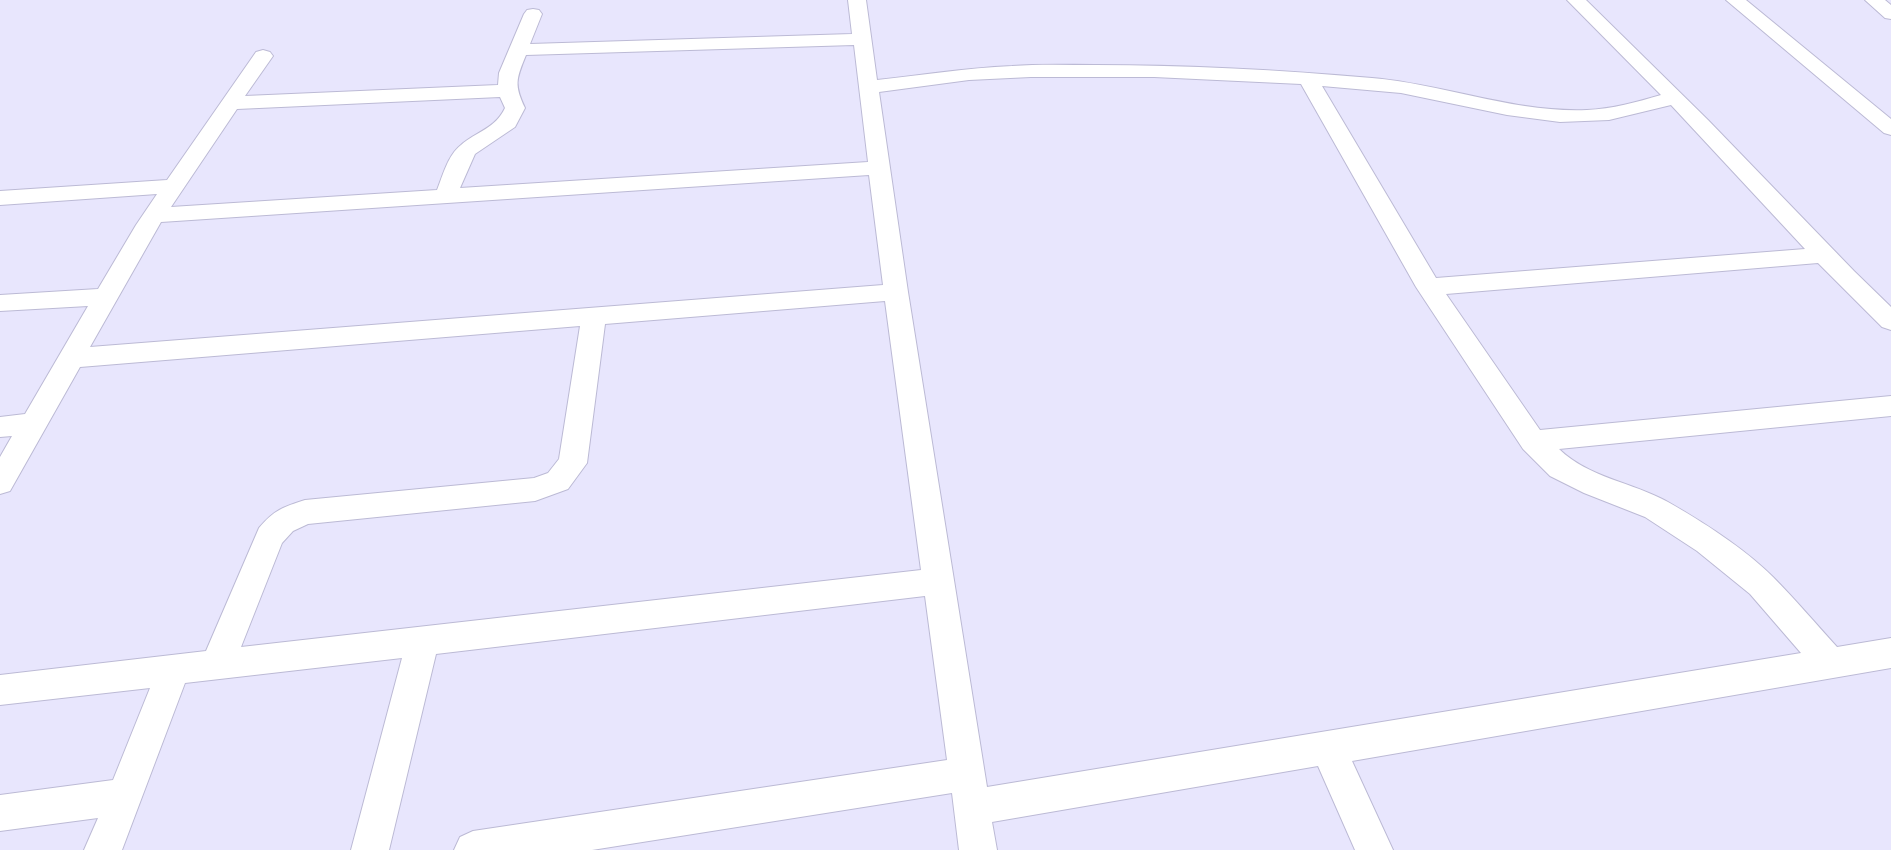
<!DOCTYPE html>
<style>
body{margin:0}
canvas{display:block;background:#e8e6fd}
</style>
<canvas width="1891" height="850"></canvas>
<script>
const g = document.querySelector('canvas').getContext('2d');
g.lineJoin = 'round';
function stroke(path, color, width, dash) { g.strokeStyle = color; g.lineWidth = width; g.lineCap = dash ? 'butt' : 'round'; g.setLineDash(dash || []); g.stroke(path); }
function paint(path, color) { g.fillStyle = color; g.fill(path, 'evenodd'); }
const minor = new Path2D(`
 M848 0H866L877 80C922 75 967 68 1012 66 1039 64 1067 65 1095 65 1187 65 1280 70 1372 78 1444 84 1514 113 1587 110 1612 109 1637 102 1661 95L1567 0H1586L1708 120 1854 271 1891 307V330L1882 327 1818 263 1446 294 1540 430 1891 396V416L1559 449C1589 478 1632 482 1668 502 1703 522 1744 548 1773 577 1795 599 1816 624 1837 647L1891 638V668L1352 761 1393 850H1355L1318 766 992 822 997 850H959L952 793 592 850H454L460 837 473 831 947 760 925 596 436 654 389 850H351L402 658 185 683 122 850H84L98 818 0 831V795L113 780 150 688 0 705V675L206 651 259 528C274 510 283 507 305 500L534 478 548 473 559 459 580 326 80 367 10 491 0 494V457L12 436 0 437V417L25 414 88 306 0 311V295L98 289 136 225 157 194 0 205V191L167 180 256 52 263 50 270 52 273 56 245 96 498 85 499 73 524 14 527 10 533 9 539 10 542 14 530 44 852 34ZM854 45 868 162 460 188 475 154 515 127 525 108C514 85 516 79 526 55ZM1031 77H1154L1301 84 1416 287 1523 449 1550 476 1584 493 1645 517 1697 551 1750 594 1801 653 987 787 908 292 879 92 969 80ZM1322 86 1401 93 1507 115 1560 122 1609 120 1671 105 1805 249 1436 278ZM500 97 505 108C495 129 477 131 461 145 448 155 443 175 437 190L171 207 237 109ZM869 175 883 285 90 347 161 222ZM885 301 921 570 241 647 282 543 293 531 308 524 535 501 568 489 587 463 605 324Z
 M1726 0H1746L1891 119V135L1884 133Z
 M1865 0H1885L1891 5V19L1885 18Z`);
stroke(minor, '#bcbad5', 2);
paint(minor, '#fff');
</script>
